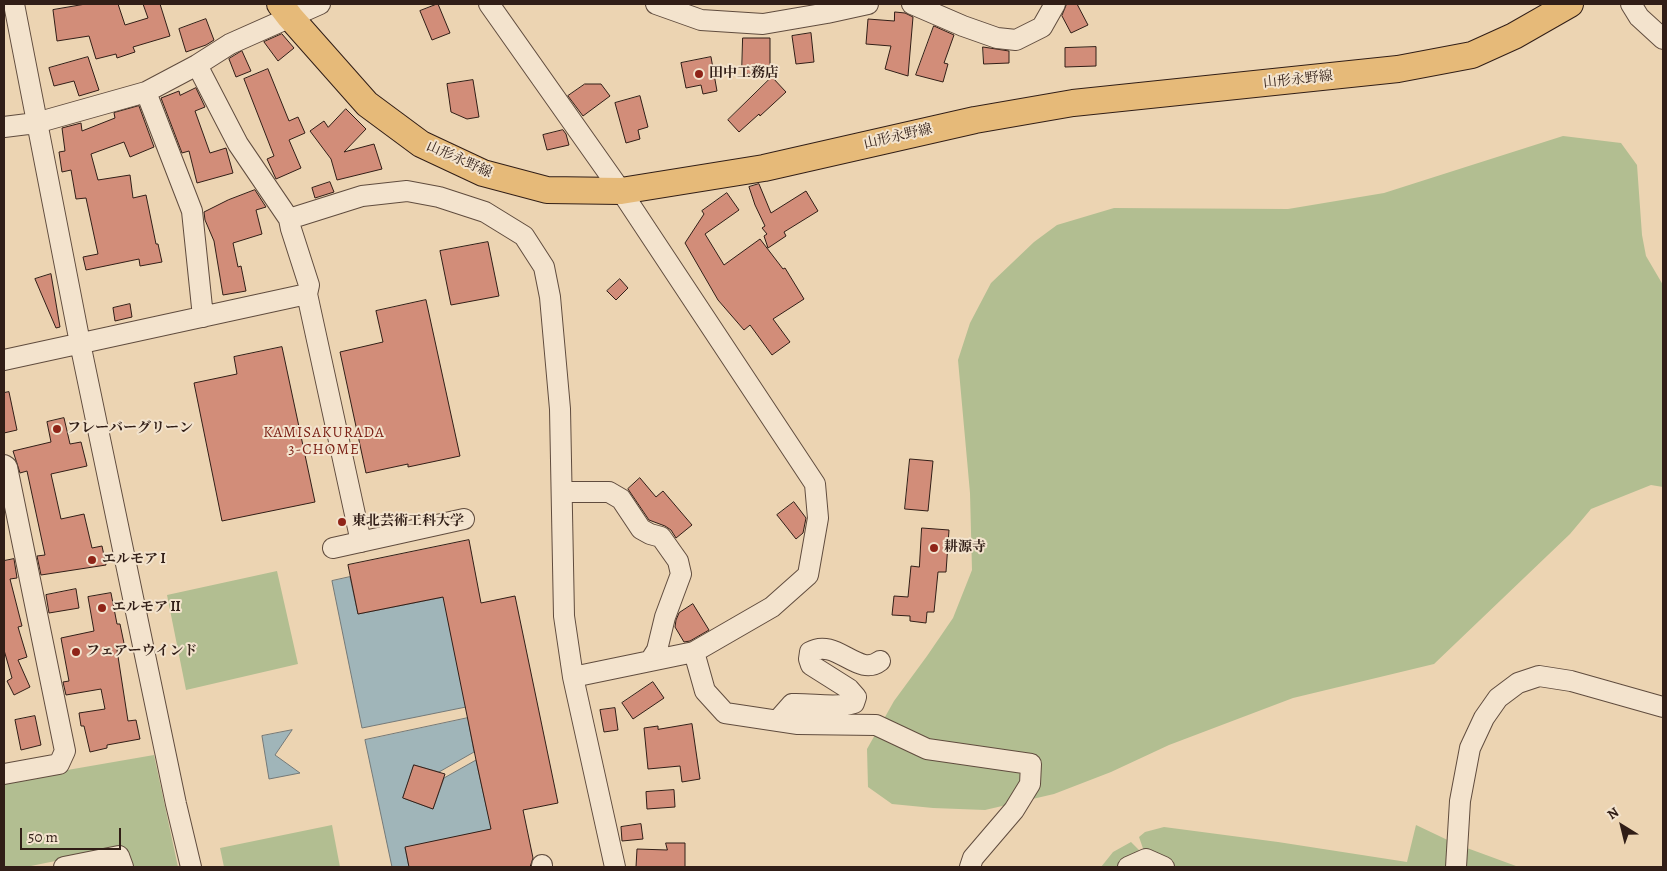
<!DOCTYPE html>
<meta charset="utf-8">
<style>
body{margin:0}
#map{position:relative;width:1667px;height:871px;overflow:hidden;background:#ecd4b2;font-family:Alegreya,serif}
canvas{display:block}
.frame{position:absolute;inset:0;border:5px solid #311e17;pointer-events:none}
.north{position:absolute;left:1597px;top:801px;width:50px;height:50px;-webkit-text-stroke:4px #f3e3cd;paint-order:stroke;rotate:324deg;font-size:14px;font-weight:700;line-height:20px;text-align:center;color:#311e17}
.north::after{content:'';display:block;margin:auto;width:18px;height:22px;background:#311e17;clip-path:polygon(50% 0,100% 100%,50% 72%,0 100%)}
.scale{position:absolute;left:20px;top:828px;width:101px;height:22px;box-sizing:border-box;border:2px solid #311e17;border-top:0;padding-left:6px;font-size:15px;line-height:18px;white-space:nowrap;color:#311e17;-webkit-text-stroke:4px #f3e3cd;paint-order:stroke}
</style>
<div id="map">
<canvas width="1667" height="871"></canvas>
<div class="frame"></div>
<div class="north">N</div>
<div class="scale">50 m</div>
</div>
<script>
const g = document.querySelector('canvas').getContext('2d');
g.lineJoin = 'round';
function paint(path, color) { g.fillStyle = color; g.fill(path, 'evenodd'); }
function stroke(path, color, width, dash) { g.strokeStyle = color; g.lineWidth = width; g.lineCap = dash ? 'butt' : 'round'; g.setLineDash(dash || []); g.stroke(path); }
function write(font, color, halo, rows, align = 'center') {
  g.font = font + ' Alegreya,"Noto Serif JP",serif'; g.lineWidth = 4; g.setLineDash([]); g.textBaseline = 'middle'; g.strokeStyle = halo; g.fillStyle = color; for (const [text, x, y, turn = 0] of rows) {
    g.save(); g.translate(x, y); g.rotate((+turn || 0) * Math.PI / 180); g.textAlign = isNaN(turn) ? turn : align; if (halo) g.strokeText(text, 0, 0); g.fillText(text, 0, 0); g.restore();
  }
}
paint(new Path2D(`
 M1563 136 1621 143 1637 165 1642 235 1646 256 1663 285V487L1651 485 1591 509 1570 534 1434 664 1293 698 1169 745 1111 772 1054 794 985 810 933 808 892 804 868 787 867 749 894 701 927 656 953 618 972 570 970 493 958 360 970 323 991 283 1034 242 1057 225 1114 208 1288 209 1384 193Z
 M277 571 298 664 186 690 167 595Z
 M154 755 178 867H130L124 847 26 867H4V781Z
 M332 825 340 867H224L220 848Z
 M1416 825 1456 844 1516 866 1515 867H1101L1113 852 1131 842 1146 857 1139 837 1145 832 1164 827 1278 842 1407 862Z`), '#b2be91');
const water = new Path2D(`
 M350 577 358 614 464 593 466 707 362 728 332 581Z
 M468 718 474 752 439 772 414 765 403 798 433 809 444 778 476 760 488 814 512 825 405 848 409 867H392L365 740Z
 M292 730 275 755 300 773 269 779 262 736Z`);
paint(water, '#a0b5b9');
stroke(water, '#747978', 1);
const building = new Path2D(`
 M86 4H118L125 25 148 18 143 4H160L170 36 133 47 135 52 117 58 116 54 96 59 89 36 57 41 53 10Z
 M438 4 450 33 432 40 420 11Z
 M1067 4H1077L1088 25 1071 33 1062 16Z
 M895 12 905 13 913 17 908 76 885 69 891 46 866 44 868 19 894 21Z
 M206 19 214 40 206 45 186 52 179 29Z
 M934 26 954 35 944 63 948 64 943 82 916 75Z
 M811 33 814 62 796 64 792 36Z
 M282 34 294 48 278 61 264 42Z
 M743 38H770V74H742Z
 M983 47 1009 51V63L984 64Z
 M1096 47V66L1065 67V48Z
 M242 51 251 71 236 77 229 59Z
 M88 57 99 90 79 96 74 81 54 86 49 68Z
 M711 57 717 91 703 94 701 85 686 88 681 63Z
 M268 69 289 121 298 117 305 133 289 140 301 168 276 179 267 159 274 156 244 79Z
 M772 77 786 92 760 116 759 114 739 132 728 120Z
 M473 80 479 117 467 119 451 112 447 84Z
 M585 84H601L610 96 583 116 568 96Z
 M196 88 205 107 195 111 210 153 226 148 233 173 197 183 189 151 182 153 161 98 179 91 180 95Z
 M640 96 648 127 638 130 640 139 626 143 615 103Z
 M139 106 154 147 130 157 124 142 91 154 98 180 130 175 133 198 146 195 156 244H158L162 262 140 266 139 259 86 270 83 257 98 254 86 198 76 199 71 170 62 172 59 152 65 151 62 128 81 123 82 131 115 118 114 113Z
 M346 109 366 129 344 152 374 144 382 169 337 180 331 159 310 131 324 121 328 127Z
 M563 130 566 134 569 145 547 150 543 135Z
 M330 182 334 192 315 198 312 188Z
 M759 184 771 213 806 191 818 211 784 232 786 236 768 248 764 236 767 234 762 228 765 226 755 205 749 187Z
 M255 190 266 207 256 210 262 234 233 243 238 267 241 266 246 291 223 295 214 241 205 220 204 212 228 200Z
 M727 193 739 210 705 234 724 265 760 239 783 269 785 268 804 299 773 319 790 342 772 355 750 325 744 330 718 300 685 243 704 214 702 211Z
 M488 242 499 296 451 305 440 251Z
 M51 274 60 327 56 328 35 279Z
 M620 279 628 288 616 300 607 291Z
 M426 300 460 456 408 467V464L366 473 340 352 383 342 376 311Z
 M130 304 132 317 115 321 113 308Z
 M282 347 315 502 222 521 194 383 237 374 234 357Z
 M9 392 17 430 4 433V393Z
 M64 418 70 444 81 442 87 466 51 474 61 519 84 514 92 548 102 546 106 565 41 575 37 556 45 555 27 471 20 473 13 451 51 442 47 422Z
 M910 459 933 461 928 511 905 509Z
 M640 478 656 497 663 491 692 525 676 538 671 530 665 526 649 520 628 489Z
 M794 502 806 518 803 533 796 539 777 515Z
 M922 528 949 530 946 572H938L934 612H927L926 623 910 621V616L892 615 894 596 908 597 911 566 919 567Z
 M469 540 481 603 515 596 558 803 523 810 533 858 530 867H409L405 847 491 829 476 760 443 597 358 614 348 565Z
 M14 559 17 578 10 579 22 626 18 627 27 657 18 660 30 687 14 695 7 681 12 678 4 650V561Z
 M76 589 79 608 49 613 46 595Z
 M111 593 117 624H120L125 648 117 650 128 721 136 720 140 739 107 745V748L90 752 84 726H81L79 713 105 709 101 689 66 695 63 682 69 681 61 638 94 631 88 597Z
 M693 604 709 630 690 641 684 642 675 627 676 620 679 613Z
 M653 682 664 698 633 719 622 703Z
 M615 708 618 730 604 732 600 710Z
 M35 716 41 745 21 750 15 720Z
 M692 724 700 779 682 782 680 766 648 769 644 728 658 726V729Z
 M414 765 445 774 433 809 403 798Z
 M674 790 675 807 647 809 646 792Z
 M641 824 643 839 622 841 621 827Z
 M666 843H685V867H636L637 849 667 850Z`);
paint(building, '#d28d79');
stroke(building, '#311e17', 1);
const minor = new Path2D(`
 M14 4 80 343 176 804 191 867
 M489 4 621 191 815 484 818 518 808 575 772 607 694 652 573 677
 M656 4 701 20 763 24 827 13 868 4
 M912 4 963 26 997 38 1016 40 1042 27 1055 4
 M1631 4 1639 17 1663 39
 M197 65 238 144 289 219 291 229 309 285 307 294 361 542
 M146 92 192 211 203 317
 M4 127 36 123 146 92 197 65 230 44 320 4
 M289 219 362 196 407 191 439 197 485 212 524 236 544 267 550 297 560 409 564 616 573 677 615 867
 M4 360 307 294
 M4 465 7 467 65 751 59 764 4 774
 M562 492H609L621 499 641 529 650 534 661 537 678 561 681 574 665 617 657 650 650 661
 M333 548 464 519
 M694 652 705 691 725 713 798 724 876 725 927 749 1031 764 1030 784 1014 810 973 858 970 867
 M777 721 792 704C811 703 837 709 854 703L856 697 849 689 811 665 809 659 810 652C836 637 858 678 880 661
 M542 865V867
 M64 867 119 856 123 867
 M1128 867 1146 859 1164 867
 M1456 867 1460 801 1470 748 1484 718 1498 698 1518 683 1539 676 1571 681 1663 707`);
const major = new Path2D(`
 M280 4 290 17 367 104 421 144 483 173 547 190 621 191 764 168 975 120 1073 103 1398 69 1472 55 1514 36 1570 4`);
stroke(minor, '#604c3e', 22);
stroke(major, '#311e17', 28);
stroke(minor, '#f3e3cd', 20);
stroke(major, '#e6ba79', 26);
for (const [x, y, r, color] of [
 [699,74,5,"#8f2418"],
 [57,429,5,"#8f2418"],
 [342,522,5,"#8f2418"],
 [934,548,5,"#8f2418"],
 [92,560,5,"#8f2418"],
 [102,608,5,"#8f2418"],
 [76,652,5,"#8f2418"]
]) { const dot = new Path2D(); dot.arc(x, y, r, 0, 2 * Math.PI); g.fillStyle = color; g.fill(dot); stroke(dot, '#f3e3cd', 2); }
write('bold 14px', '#311e17', '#f3e3cd', [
 ["田中工務店",709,74],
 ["フレーバーグリーン",67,429],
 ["東北芸術工科大学",352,522],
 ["耕源寺",944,548],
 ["エルモア I",102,560],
 ["エルモア II",112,608],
 ["フェアーウインド",86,652]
], 'left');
write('14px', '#311e17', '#f3e3cd', [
 ["山形永野線",1298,80,-6],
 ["山形永野線",898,137,-13],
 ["山形永野線",459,160,24]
]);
g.letterSpacing = '1px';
write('15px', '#7a1f14', '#f3e3cd', [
 ["KAMISAKURADA",324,433],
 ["3-CHOME",324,450]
]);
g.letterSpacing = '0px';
</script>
